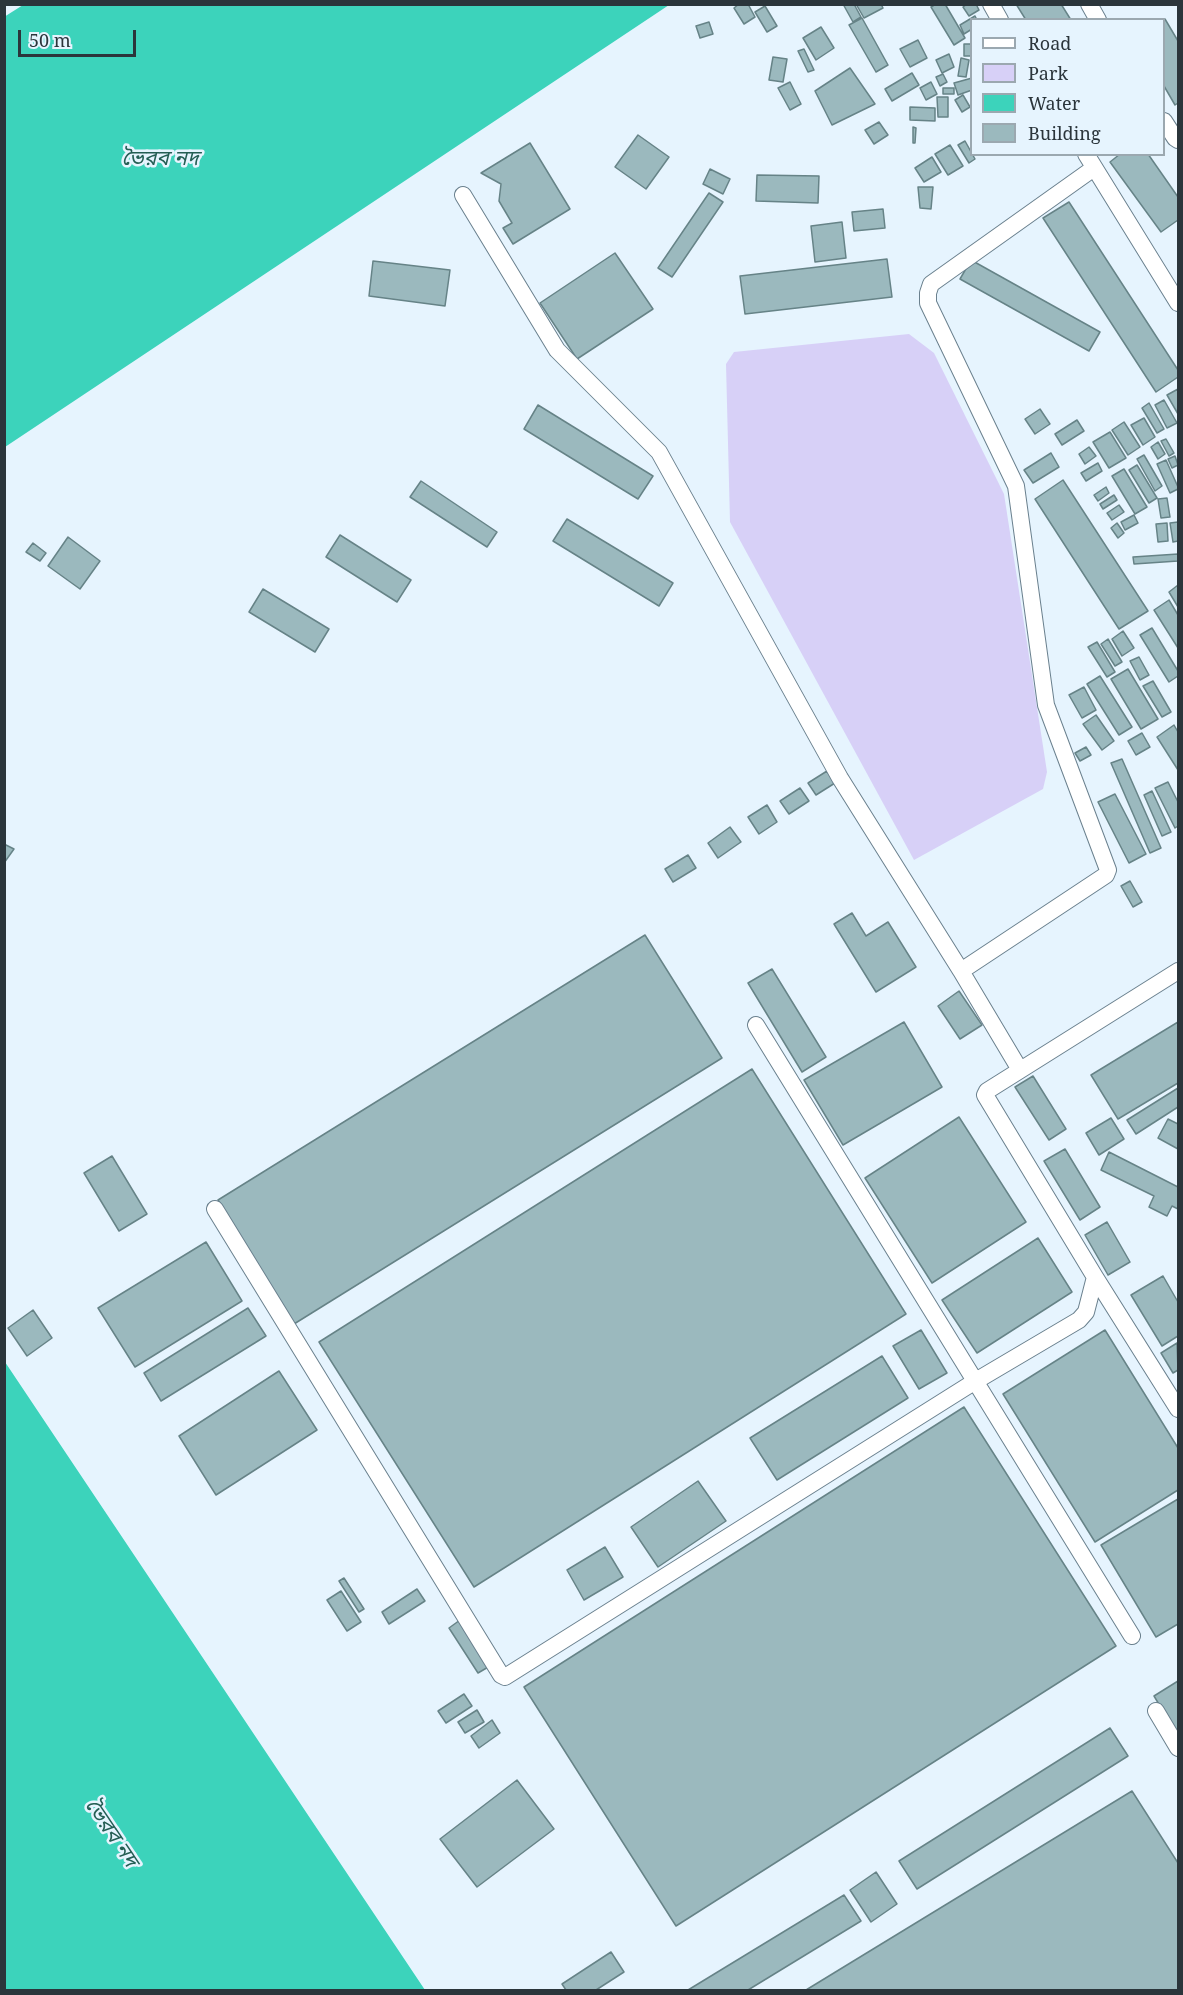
<!DOCTYPE html>
<meta charset="utf-8">
<style>
body{margin:0}
#map{position:relative;width:1183px;height:1995px;overflow:hidden;background:#e6f4fe;font-family:"Noto Serif",serif}
canvas{display:block}
.frame{position:absolute;inset:0;border:6px solid #2b353b;pointer-events:none}
.legend{position:absolute;left:970px;top:18px;width:195px;height:138px;box-sizing:border-box;background:#e6f4fe;border:2px solid #9ba8b0;margin:0;padding:8px 10px;list-style:none;font-size:18px;color:#2b353b}
.legend li{display:flex;align-items:center;gap:12px;height:30px}
.legend b{width:30px;border:2px solid #9ba8b0}
.scale{position:absolute;left:18px;top:30px;width:118px;height:27px;box-sizing:border-box;border:3px solid #2b353b;border-top:0;padding-left:8px;font-size:18px;line-height:21px;white-space:nowrap;color:#2b353b;-webkit-text-stroke:4px #e6f4fe;paint-order:stroke}
</style>
<div id="map">
<canvas width="1183" height="1995"></canvas>
<div class="frame"></div>
<ul class="legend">
<li><b style="height:8px;background:#fff"></b>Road</li>
<li><b style="height:16px;background:#d7d0f7"></b>Park</li>
<li><b style="height:16px;background:#3cd3bb"></b>Water</li>
<li><b style="height:16px;background:#9bb9be"></b>Building</li>
</ul>
<div class="scale">50 m</div>
</div>
<script>
const g = document.querySelector('canvas').getContext('2d');
g.lineJoin = 'round';
function paint(path, color) { g.fillStyle = color; g.fill(path, 'evenodd'); }
function stroke(path, color, width, dash) { g.strokeStyle = color; g.lineWidth = width; g.lineCap = dash ? 'butt' : 'round'; g.setLineDash(dash || []); g.stroke(path); }
function write(font, color, halo, rows, align = 'center') {
  g.font = font + ' "Noto Serif","Noto Sans Bengali",serif'; g.lineWidth = 5; g.setLineDash([]); g.textBaseline = 'middle'; g.strokeStyle = halo; g.fillStyle = color; for (const [text, x, y, turn = 0] of rows) {
    g.save(); g.translate(x, y); g.rotate((+turn || 0) * Math.PI / 180); g.textAlign = isNaN(turn) ? turn : align; if (halo) g.strokeText(text, 0, 0); g.fillText(text, 0, 0); g.restore();
  }
}
paint(new Path2D(`
 M909 334 934 353 1004 494 1047 772 1043 789 914 860 730 522 726 364 734 352Z`), '#d7d0f7');
paint(new Path2D(`
 M23 5V4L669 5 5 447 4 17Z
 M5 1362 425 1990H5Z`), '#3cd3bb');
const building = new Path2D(`
 M739 4H748L755 17 744 24 734 8Z
 M843 4H854L861 17 853 22Z
 M856 4H881L883 8 864 18Z
 M936 4H945L965 38 954 45 931 7Z
 M967 4H976L979 10 969 16 963 7Z
 M1016 4H1061L1071 20H1026Z
 M765 6 777 26 767 32 755 12Z
 M975 16 977 20H972V29L964 34 960 25Z
 M862 18 888 65 876 72 849 25Z
 M1165 19 1178 41V103L1175 105 1164 86V20Z
 M709 22 713 34 700 38 696 26Z
 M821 27 834 48 816 60 803 38Z
 M918 40 927 58 910 67 900 49Z
 M964 44H972V56H964Z
 M804 49 814 70 808 72 798 51Z
 M949 54 954 67 942 73 936 60Z
 M773 57 787 59 783 82 769 80Z
 M961 58 969 60 966 77 958 76Z
 M850 68 875 104 832 125 815 91Z
 M912 73 919 85 892 101 885 89Z
 M943 74 947 82 940 86 936 77Z
 M972 78V90L958 95 954 83Z
 M790 82 801 104 790 110 778 88Z
 M931 82 937 94 926 100 920 88Z
 M943 88H954V94H943Z
 M963 95 970 107 962 112 955 100Z
 M937 97H948V117H938Z
 M910 107 935 108V121L910 120Z
 M879 122 888 135 874 144 865 130Z
 M913 127 916 128 915 143H913Z
 M638 135 669 157 646 189 615 167Z
 M965 141 975 159 969 163 958 145Z
 M530 143 570 209 513 244 503 228 512 223 499 201 501 184 481 173Z
 M950 145 963 166 948 175 935 154Z
 M1120 154H1148L1178 197V220L1161 232 1110 162Z
 M932 157 941 172 924 182 915 168Z
 M710 169 730 179 723 194 703 184Z
 M757 175 819 176 818 203 756 201Z
 M918 187H933L931 209 920 208Z
 M709 193 723 202 672 277 658 268Z
 M1069 202 1178 370V377L1156 392 1043 218Z
 M883 209 885 228 854 231 852 212Z
 M842 222 846 258 815 262 811 226Z
 M615 253 653 309 577 359 540 303Z
 M887 259 892 297 745 314 740 276Z
 M971 260 1100 332 1089 351 960 279Z
 M373 261 450 270 445 306 369 296Z
 M1178 389V414L1167 395Z
 M1164 400 1177 423 1167 428 1155 405Z
 M1149 403 1164 429 1157 433 1142 408Z
 M538 405 653 476 638 499 524 429Z
 M1040 409 1050 424 1035 434 1025 419Z
 M1144 418 1155 437 1143 445 1131 425Z
 M1077 420 1084 431 1062 445 1055 434Z
 M1124 422 1140 447 1128 455 1112 430Z
 M1110 432 1126 458 1109 468 1093 442Z
 M1166 439 1174 453 1169 456 1161 441Z
 M1158 442 1165 454 1158 459 1151 447Z
 M1089 447 1096 456 1085 464 1079 454Z
 M1051 453 1059 467 1033 483 1024 470Z
 M1144 455 1162 486 1155 491 1137 459Z
 M1175 456 1178 465 1172 468 1168 459Z
 M1166 460 1178 487V489L1170 493 1157 464Z
 M1098 463 1102 471 1086 481 1081 473Z
 M1137 465 1157 498 1149 503 1129 470Z
 M1124 469 1147 507 1135 514 1112 476Z
 M1063 480 1148 611 1119 629 1035 499Z
 M421 481 497 532 487 547 410 497Z
 M1106 487 1109 493 1098 501 1094 495Z
 M1114 495 1117 500 1103 509 1100 504Z
 M1167 498 1170 517 1161 518 1158 499Z
 M1119 505 1124 512 1112 520 1107 513Z
 M1134 515 1138 523 1125 530 1121 522Z
 M567 519 673 583 659 606 553 541Z
 M1178 522V541L1173 542 1170 523Z
 M1117 523 1124 533 1118 538 1111 528Z
 M1167 523 1168 541 1158 542 1156 524Z
 M340 535 411 580 397 602 326 557Z
 M68 537 100 561 80 589 48 566Z
 M33 543 46 553 40 561 26 552Z
 M1178 554V561L1134 564 1133 557Z
 M1178 585V607L1169 592Z
 M263 589 329 629 315 652 249 612Z
 M1169 600 1178 615V648L1154 610Z
 M1152 628 1178 671V676L1169 682 1140 635Z
 M1123 631 1134 648 1122 656 1112 639Z
 M1108 639 1122 662 1115 666 1101 644Z
 M1097 642 1115 672 1107 677 1088 647Z
 M1139 657 1149 675 1140 680 1130 661Z
 M1128 669 1158 719 1141 729 1111 679Z
 M1100 676 1132 727 1119 735 1087 684Z
 M1153 681 1171 712 1162 717 1143 686Z
 M1084 687 1096 710 1082 718 1069 695Z
 M1096 715 1114 741 1102 750 1083 724Z
 M1174 725 1178 732V770L1157 737Z
 M1142 733 1150 747 1136 755 1128 741Z
 M1086 747 1091 755 1080 761 1075 753Z
 M1122 759 1161 848 1150 853 1111 763Z
 M827 771 835 783 816 795 808 783Z
 M1168 782 1178 802V826L1175 828 1155 788Z
 M800 788 809 801 789 814 780 801Z
 M1152 791 1171 832 1162 836 1144 795Z
 M1115 794 1146 854 1129 863 1098 802Z
 M767 805 777 822 759 834 748 817Z
 M730 827 741 842 718 858 708 843Z
 M4 844 14 849 4 863Z
 M688 855 696 868 673 882 665 869Z
 M1130 881 1142 902 1133 907 1121 886Z
 M852 913 866 936 888 922 916 967 876 992 834 924Z
 M645 935 722 1058 294 1324 218 1200Z
 M772 969 826 1057 802 1072 748 983Z
 M959 991 982 1025 960 1039 938 1006Z
 M904 1022 942 1087 843 1145 804 1080Z
 M1178 1022V1083L1118 1119 1091 1075Z
 M752 1069 906 1314 474 1587 319 1342Z
 M1033 1076 1066 1129 1049 1140 1015 1087Z
 M1178 1088V1107L1136 1134 1127 1120Z
 M959 1117 1026 1222 932 1283 865 1178Z
 M1111 1118 1124 1139 1099 1155 1086 1133Z
 M1168 1119 1178 1124V1149L1158 1138Z
 M1065 1149 1100 1207 1080 1220 1044 1161Z
 M1109 1152 1178 1187V1209L1172 1206 1167 1216 1149 1207 1154 1196 1101 1170Z
 M112 1156 147 1214 119 1231 84 1173Z
 M1107 1222 1130 1262 1108 1275 1085 1235Z
 M1038 1238 1072 1292 977 1353 942 1300Z
 M206 1242 242 1301 135 1367 98 1308Z
 M1163 1276 1178 1302V1336L1162 1346 1131 1295Z
 M248 1308 266 1336 161 1401 144 1373Z
 M33 1310 52 1338 27 1356 8 1328Z
 M921 1330 947 1373 919 1389 893 1346Z
 M1105 1330 1178 1448V1490L1095 1542 1003 1394Z
 M1177 1343 1178 1370 1173 1373 1161 1353Z
 M882 1356 908 1398 777 1480 750 1438Z
 M279 1371 317 1430 216 1495 179 1436Z
 M964 1407 1116 1646 676 1926 524 1687Z
 M698 1481 726 1521 658 1567 631 1527Z
 M1178 1499V1624L1156 1637 1101 1545Z
 M605 1547 623 1577 584 1600 567 1570Z
 M344 1578 364 1609 359 1612 339 1581Z
 M417 1589 425 1601 389 1624 382 1612Z
 M341 1591 361 1622 347 1631 327 1600Z
 M460 1620 490 1666 478 1673 449 1628Z
 M1178 1681V1736L1154 1696Z
 M464 1694 472 1706 446 1723 438 1711Z
 M477 1710 484 1722 465 1733 458 1722Z
 M492 1720 500 1733 479 1748 471 1736Z
 M1110 1728 1128 1756 917 1889 899 1861Z
 M517 1780 554 1829 477 1887 440 1839Z
 M1132 1791 1178 1863V1990H806Z
 M876 1872 897 1904 871 1922 850 1890Z
 M844 1895 861 1921 748 1990H688Z
 M611 1952 624 1972 596 1990H566L562 1984Z`);
paint(building, '#9bb9be');
stroke(building, '#668387', 1.5);
const minor = new Path2D(`
 M991 4 1000 20
 M1089 4 1098 20
 M1164 121 1175 138 1178 140
 M1086 154 1178 303
 M463 195 557 350 659 452 840 778 961 971
 M1178 971 987 1091 985 1095 1095 1277 1178 1409
 M756 1025 1132 1636
 M1020 1070 961 971 1106 875 1108 870 1046 705 1016 486 928 303V293L931 284 1094 168
 M215 1209 501 1675 505 1677 974 1382 1079 1320 1086 1312 1095 1277
 M1156 1711 1178 1748`);
stroke(minor, '#6a808e', 18);
stroke(minor, '#fff', 16);
write('italic 21px', '#245e54', '#e6f4fe', [
 ["ভৈরব নদ",160,159],
 ["ভৈরব নদ",111,1833,56]
]);
</script>
